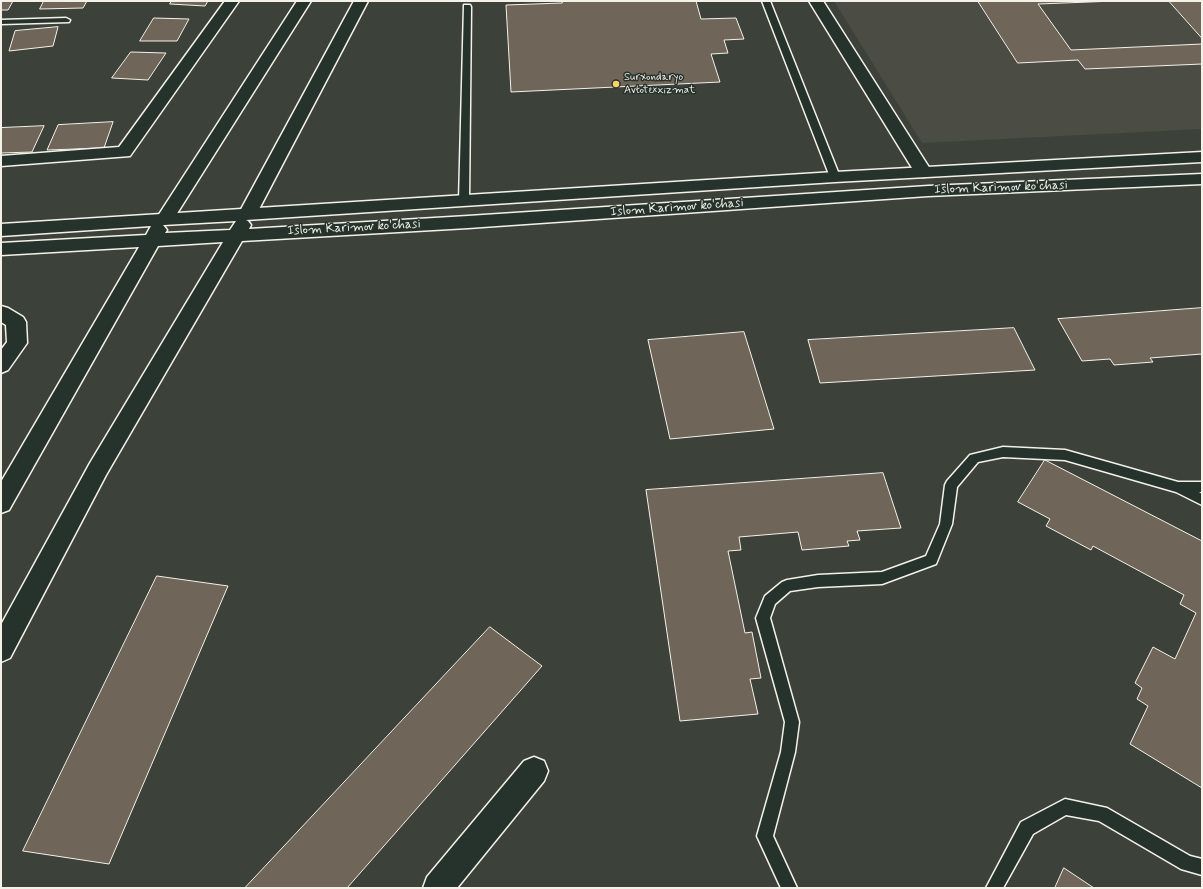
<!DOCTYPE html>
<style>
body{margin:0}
#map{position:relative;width:1203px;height:889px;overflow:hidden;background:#3c423a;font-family:Mynerve,sans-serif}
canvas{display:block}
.frame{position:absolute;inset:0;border:2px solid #f4f1e8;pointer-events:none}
</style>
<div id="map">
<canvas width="1203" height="889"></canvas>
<div class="frame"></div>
</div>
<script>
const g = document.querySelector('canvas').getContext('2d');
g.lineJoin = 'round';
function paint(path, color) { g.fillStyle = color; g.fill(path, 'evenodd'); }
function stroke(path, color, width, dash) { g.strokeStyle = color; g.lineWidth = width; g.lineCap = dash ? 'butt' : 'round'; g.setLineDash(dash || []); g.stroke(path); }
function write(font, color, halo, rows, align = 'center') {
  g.font = font + ' Mynerve,sans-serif'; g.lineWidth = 3; g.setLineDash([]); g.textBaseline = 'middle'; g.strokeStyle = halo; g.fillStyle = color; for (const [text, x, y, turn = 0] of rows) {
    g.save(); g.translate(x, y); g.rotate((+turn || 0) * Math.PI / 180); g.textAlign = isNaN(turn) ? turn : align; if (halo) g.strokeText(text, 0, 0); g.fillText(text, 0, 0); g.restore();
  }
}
paint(new Path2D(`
 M834 1H1202V129L922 143Z`), '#4b4c43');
const building = new Path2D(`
 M1 1H13L8 10H1Z
 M44 1H87L83 8 40 9Z
 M172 1H208L205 6 170 4Z
 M562 1H696L701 19 736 18 744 39 724 40 728 53 711 54 720 82 511 92 506 5 562 3Z
 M978 1H1115L1038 4 1071 50 1202 44V64L1085 69 1078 60 1018 63Z
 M1169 1H1202V38Z
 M154 18 189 19 177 41H140Z
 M58 27 53 46 9 51 15 31Z
 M131 52 166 53 148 80 112 78Z
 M113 122 104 148 47 150 58 125Z
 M44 126 32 152 1 153V128Z
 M1202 308V354L1150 358 1153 362 1114 365 1110 359 1082 361 1058 319Z
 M1014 328 1035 370 820 383 808 340Z
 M744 332 774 429 670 439 648 340Z
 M1045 460 1202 541V788L1130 744 1148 706 1137 699 1142 688 1135 683 1153 647 1175 659 1196 613 1180 604 1184 595 1093 546 1091 550 1046 526 1050 519 1018 502Z
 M883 473 901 528 857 531 860 540 847 541 849 546 802 550 798 532 739 537 741 550 728 551 745 633 752 632 761 678 750 679 758 714 680 721 646 490Z
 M157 576 228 586 109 864 23 851Z
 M490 627 542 666 347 888H245Z
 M1064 868 1094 888H1055Z`);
paint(building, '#6f6558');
stroke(building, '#f4f1e8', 1);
const service = new Path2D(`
 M762 1H770L840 177 838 179H832L830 177Z
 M464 5H470L471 7 469 201 464 204 459 201Z
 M66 18 70 20 69 22 1 24V20Z
 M1003 447 1065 450 1178 482H1202V492H1199L1202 494V505L1176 492 1065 460 1003 457 978 462 957 487 952 524 936 564 882 584 818 587 790 591 775 604 770 618 799 722 795 752 773 836 797 888H781L757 836 781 752 785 722 756 618 765 596 782 582 787 580 818 575 882 572 926 556 940 524 945 485 947 481 970 455Z
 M1065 799 1107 808 1190 856 1202 859V875L1181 869 1099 821 1066 815 1033 834 1003 888H986L1021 822Z`);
const minor = new Path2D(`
 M225 1H239L130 156 1 166V156L119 147Z
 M809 1H823L932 172 929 176 923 177 917 176Z
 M1 306 8 308 23 317 26 322 27 343 8 370 1 373V350L7 342 6 325 1 322Z
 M534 757 544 761 548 771 544 781 457 888H423L427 877 524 761Z`);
const tertiary = new Path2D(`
 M297 1H311L171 223 165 225 159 223 156 219Z
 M354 1H368L257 213 254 217 248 219 242 217 239 213Z`);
const primary = new Path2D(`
 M1202 152V162L835 182 246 220 248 221 251 225 249 229 468 216 928 186 1202 174V184L928 196 468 228 242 241 106 475 10 658 1 662V625L90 463 223 242 158 246 9 510 1 513V482L139 247 1 255V243L146 235 151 226 1 236V224L835 172ZM236 221 230 230 165 233 167 230 163 225Z`);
stroke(service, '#f4f1e8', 3);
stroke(minor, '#f4f1e8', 3);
stroke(tertiary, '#f4f1e8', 3);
stroke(primary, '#f4f1e8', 3);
paint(service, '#26332d');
paint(minor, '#26332d');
paint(tertiary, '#26332d');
paint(primary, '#26332d');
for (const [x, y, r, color] of [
 [616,84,4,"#ffd166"]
]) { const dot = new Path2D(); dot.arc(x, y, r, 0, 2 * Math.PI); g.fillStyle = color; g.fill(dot); stroke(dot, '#26332d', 1.5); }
write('11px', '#f4f1e8', '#26332d', [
 ["Surxondaryo",624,78],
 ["Avtotexxizmat",624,91]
], 'left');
write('13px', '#f4f1e8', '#26332d', [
 ["Islom Karimov ko'chasi",1001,188,-2],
 ["Islom Karimov ko'chasi",677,208,-4],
 ["Islom Karimov ko'chasi",354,228,-3]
]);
</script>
